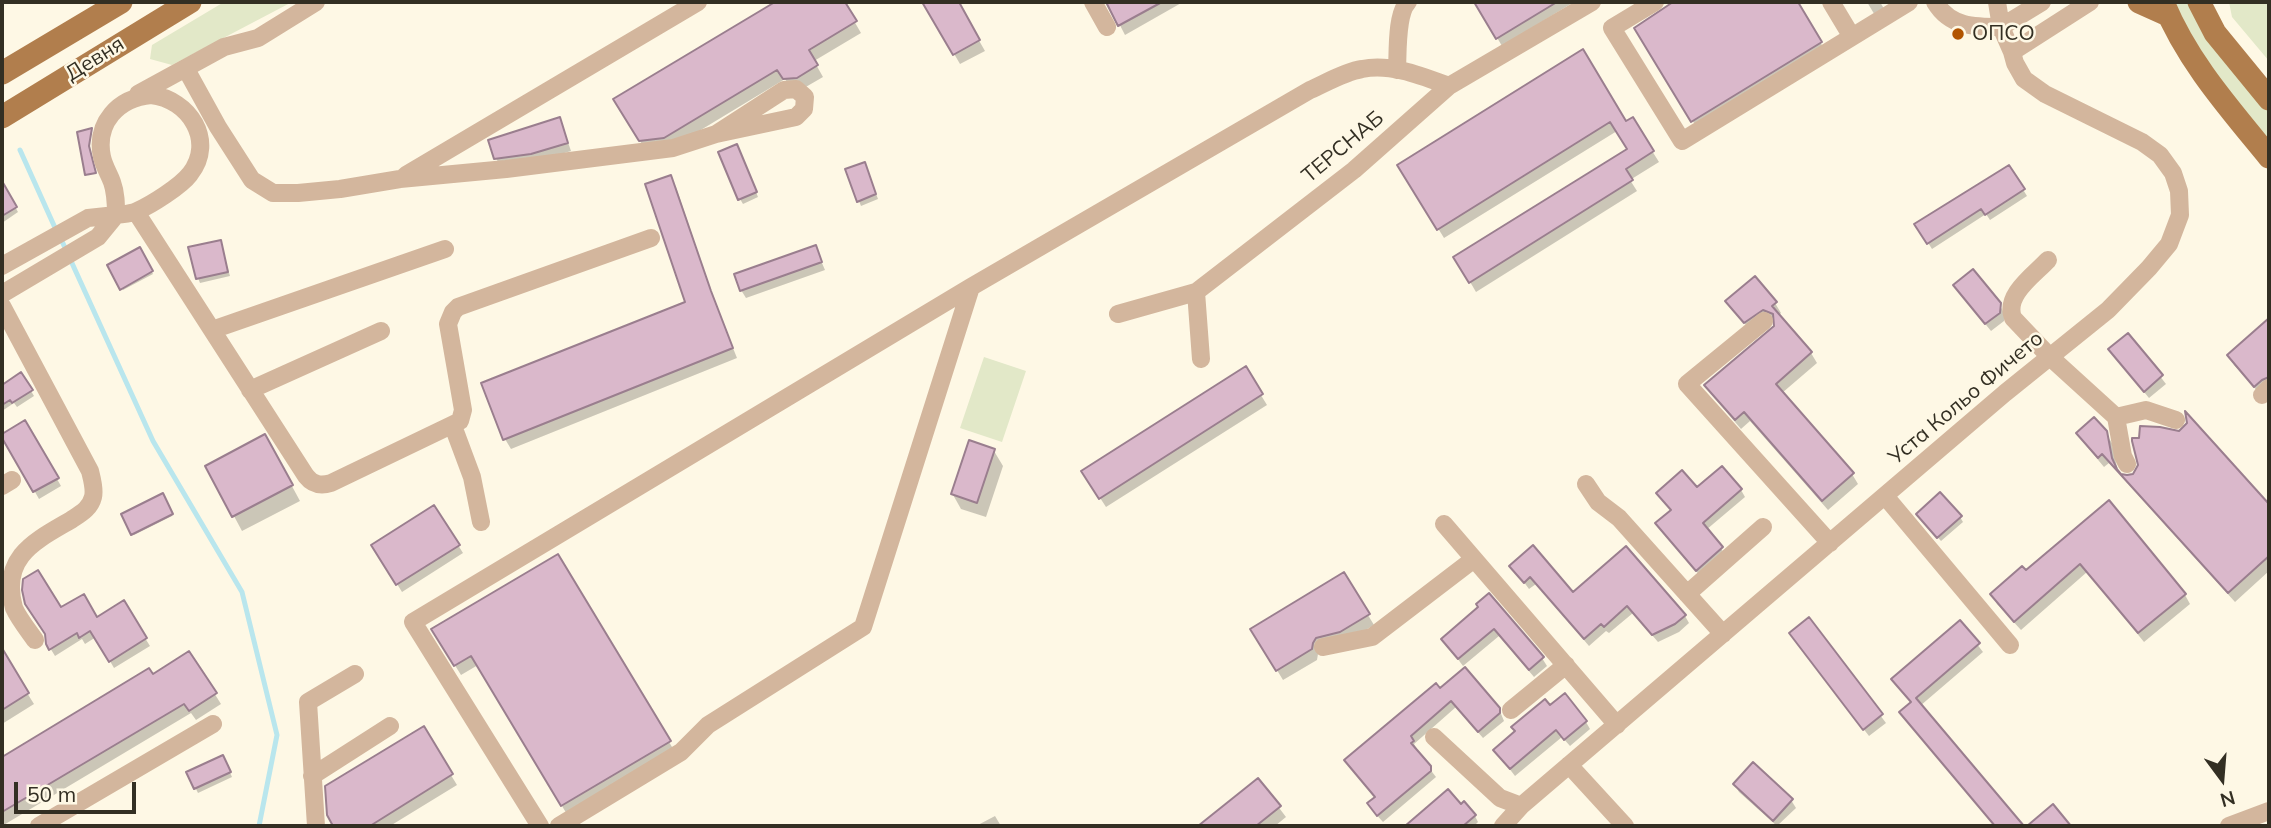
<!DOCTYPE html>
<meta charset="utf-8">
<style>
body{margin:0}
#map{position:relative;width:2271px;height:828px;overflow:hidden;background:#fef8e5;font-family:Mulish,sans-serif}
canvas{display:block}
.frame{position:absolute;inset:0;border:4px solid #332f23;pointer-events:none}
.north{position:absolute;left:2187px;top:744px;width:70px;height:70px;-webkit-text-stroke:5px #fef8e5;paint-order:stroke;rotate:164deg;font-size:19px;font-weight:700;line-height:28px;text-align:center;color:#332f23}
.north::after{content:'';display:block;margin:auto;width:24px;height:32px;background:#332f23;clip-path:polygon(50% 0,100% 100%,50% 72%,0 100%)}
.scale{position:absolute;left:14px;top:782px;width:122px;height:32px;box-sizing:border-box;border:4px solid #332f23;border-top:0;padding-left:9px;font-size:21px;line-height:24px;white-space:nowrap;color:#332f23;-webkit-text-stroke:5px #fef8e5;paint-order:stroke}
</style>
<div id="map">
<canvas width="2271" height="828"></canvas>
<div class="frame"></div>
<div class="north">N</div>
<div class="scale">50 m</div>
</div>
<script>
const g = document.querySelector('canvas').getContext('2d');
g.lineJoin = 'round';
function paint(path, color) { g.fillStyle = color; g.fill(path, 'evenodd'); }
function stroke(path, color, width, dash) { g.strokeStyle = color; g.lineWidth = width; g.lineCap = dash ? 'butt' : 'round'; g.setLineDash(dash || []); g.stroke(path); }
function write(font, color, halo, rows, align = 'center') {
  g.font = font + ' Mulish,sans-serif'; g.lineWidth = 5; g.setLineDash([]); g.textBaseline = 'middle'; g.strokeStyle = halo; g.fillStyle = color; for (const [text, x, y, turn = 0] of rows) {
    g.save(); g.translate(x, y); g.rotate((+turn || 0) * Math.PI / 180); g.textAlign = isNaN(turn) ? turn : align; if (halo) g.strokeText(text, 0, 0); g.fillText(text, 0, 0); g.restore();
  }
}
paint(new Path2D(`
 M224 2H292L172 65 150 59 152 45Z
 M2170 2H2199L2269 101V157Z
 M2229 2H2269V61L2232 17Z
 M984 357 1026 371 1002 442 960 428Z`), '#e2e8c8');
paint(new Path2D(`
 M779 2H843L861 33 814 61 823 77 804 88 791 89 785 79 671 148 646 151 616 100Z
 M924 2H957L985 51 960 64Z
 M1108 2H1183L1125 35Z
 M1476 2H1574L1502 46Z
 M1676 2H1795L1825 50 1697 128 1637 28Z
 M1867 2H1880L1886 12 1876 17Z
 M1582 52 1626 123 1632 119 1659 162 1630 180 1637 191 1476 292 1456 258 1628 149 1617 131 1444 238 1399 165Z
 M560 119 571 151 535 162 500 166 496 158Z
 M739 151 758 197 743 204 740 199Z
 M2009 167 2027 196 1990 220 1986 214 1932 249 1920 230Z
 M867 169 878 199 861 206 859 201Z
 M671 177 676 187 715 303 737 358 511 449 505 439 687 303Z
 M9 196 18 212 2 223V201Z
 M220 242 230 276 200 283 198 278Z
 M815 247 825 270 746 298 741 290Z
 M139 249 153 274 123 290 109 266Z
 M1960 293 1999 304 2004 313V321L1991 331Z
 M1728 301 1775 303 1781 313 1778 316 1811 353 1817 363 1782 393 1852 474 1858 484 1828 510 1750 421 1741 429 1712 395 1706 385 1773 331 1776 322 1769 319 1751 332Z
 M2269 320V388L2261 395 2234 365 2229 356Z
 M2128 335 2166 384 2149 398 2115 357Z
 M1245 369 1267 405 1106 507 1089 481Z
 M21 374 34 396 17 407 14 403 2 411V387Z
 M2188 417 2269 507V571L2235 602 2120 475 2127 477 2134 475 2189 424Z
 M25 423 61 486 39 499 3 436Z
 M2105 432 2112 443 2118 472 2109 463 2104 467 2084 443 2078 434Z
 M273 451 300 501 242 531 207 466Z
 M994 451 1003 466 986 517 961 509 952 493Z
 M1697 490H1741L1745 497 1706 530 1726 555 1701 577 1662 531 1672 511Z
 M162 495 172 516 134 535 123 514Z
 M2109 502 2185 595 2190 604 2144 642 2087 572 2021 630 1997 604 1992 594 2025 573Z
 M434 507 463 553 402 592 373 545Z
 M1960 517 1963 522 1941 541 1921 519Z
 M558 556 675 752 568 816 478 665 461 675 433 630Z
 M1512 566 1573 594 1685 616 1689 623 1679 632 1658 642 1633 613 1609 633 1606 631 1589 646 1536 584 1529 589Z
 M1343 574 1374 625 1346 642 1322 648 1318 654 1317 660 1283 680 1252 629Z
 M123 603 150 646 114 668 96 637 85 644 82 639 55 656 47 643 60 609 97 619Z
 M1480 608 1542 658 1547 666 1534 677 1499 636 1463 666 1443 639Z
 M1809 620 1886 723 1869 736 1795 641Z
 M1960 622 1983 652 1920 706 2021 826H1995L1901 713 1912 704 1898 687Z
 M2 653 34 704 2 724Z
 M189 653 221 704 196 720 191 713 2 826V759L148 671 152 677Z
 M1439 690 1499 709 1504 721 1483 738 1456 707 1414 744 1417 749 1415 750 1436 777 1383 822 1373 811 1376 798 1351 767Z
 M1550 708 1586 722 1590 729 1570 746 1562 737 1515 776 1495 750Z
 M423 729 457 785 390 826H335L328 815Z
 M225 762 232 777 198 793 188 773Z
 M1258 780 1286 817 1275 826H1201Z
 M1735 785 1791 800 1796 808 1777 826 1739 792Z
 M1448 792 1461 806 1475 816 1478 822 1474 826H1408Z
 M995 816 1001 826H976Z`), '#0003');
stroke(new Path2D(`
 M20 150 56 230
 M61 239 153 441 242 592 277 735 259 826`), '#b9e6ed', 5);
const building = new Path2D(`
 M775 2H845L857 21 809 50 818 65 797 78 783 79 777 70 664 138 639 141 613 99Z
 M922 2H959L980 40 953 55Z
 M1106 2H1162L1118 26Z
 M1474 2H1557L1496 39Z
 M1673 2H1798L1822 42 1691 122 1634 28Z
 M1583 49 1626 121 1633 117 1654 151 1626 169 1633 180 1469 283 1453 257 1627 149 1610 122 1437 230 1397 165Z
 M560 117 568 143 531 154 494 159 488 140Z
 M92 128 89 146 96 173 85 175 77 132Z
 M737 144 757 192 738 200 718 152Z
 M865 162 876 194 857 202 845 169Z
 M2009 165 2025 189 1985 215 1981 209 1927 244 1914 224Z
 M671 175 711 291 733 348 503 440 481 383 685 302 645 184Z
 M2 181 17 207 2 216Z
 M221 240 228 272 196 279 188 247Z
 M816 245 822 262 740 291 734 274Z
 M140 247 153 271 120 290 107 265Z
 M1973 269 2001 303 2000 313 1985 324 1953 285Z
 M1755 276 1777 302 1772 306 1812 352 1776 384 1854 473 1822 501 1744 412 1735 420 1704 385 1774 326 1773 314 1763 310 1744 323 1725 301Z
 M2269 318V377L2262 380 2254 387 2227 355Z
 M2128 333 2163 375 2144 392 2108 349Z
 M1246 366 1263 394 1099 499 1081 471Z
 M21 372 33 390 12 403 10 400 2 405V385Z
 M2185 411 2269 504V556L2228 593 2102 454 2098 458 2076 433 2094 417 2107 431 2112 458 2117 469 2121 474 2127 475 2133 474 2138 465 2132 441V438H2139L2140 426 2160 427 2179 431 2187 423Z
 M25 420 59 478 33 492 2 438V434Z
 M265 434 293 485 232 517 205 466Z
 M969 440 995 449 977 503 951 494Z
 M1722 466 1742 489 1703 523 1723 547 1696 571 1655 523 1671 510 1656 493 1682 470 1697 487Z
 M1940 492 1962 516 1937 538 1916 514Z
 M163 493 173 514 131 535 121 514Z
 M2109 500 2186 594 2138 633 2080 564 2014 622 1990 594 2022 566 2026 570Z
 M434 505 460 545 396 585 371 545Z
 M1533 545 1573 592 1626 546 1686 615 1675 624 1652 635 1627 606 1604 627 1601 624 1584 639 1530 577 1524 583 1509 566Z
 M558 554 671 741 561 806 471 656 454 666 431 629Z
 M38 570 61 607 84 594 97 617 124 600 147 638 109 662 90 631 79 638 77 633 49 650 46 644 45 634 25 604 22 590 23 579Z
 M1344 572 1370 614 1340 632 1316 638 1313 643 1312 649 1276 671 1250 629Z
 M1489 593 1544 657 1529 670 1494 629 1458 659 1441 639 1478 607 1476 604Z
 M1809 617 1883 714 1863 730 1789 633Z
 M1960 620 1980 643 1916 698 2024 826H1995L1899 712 1911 702 1891 679Z
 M2 648 29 693 2 710Z
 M189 651 217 693 189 711 184 704 2 812V757L149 668 153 674Z
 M1465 667 1500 708V713L1478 732 1451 701 1411 736 1414 741 1411 743 1431 766V771L1377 816 1367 803 1375 797 1344 760 1436 683 1440 688Z
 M1565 693 1587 721 1564 740 1556 730 1510 769 1493 750 1515 731 1511 727 1545 699 1550 705Z
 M424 726 453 774 370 826H333L327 815 325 786Z
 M223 755 231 772 194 789 186 772Z
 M1753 762 1793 799 1773 821 1733 784Z
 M1258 778 1281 806 1256 826H1198Z
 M1448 789 1461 804 1464 801 1476 815 1463 826H1405Z
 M2053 804 2071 826H2027Z`);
paint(building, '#dab8cb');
stroke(building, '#9a7e8e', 2);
stroke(new Path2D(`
 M1093 2 1107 27
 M1655 2 1612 28 1682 141 1909 2
 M1831 2 1852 37
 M1935 2C1950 27 1974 27 2001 27
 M2001 27 2042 2
 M2012 52 2090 2
 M186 69 218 127 252 180 273 193H298L340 189 400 179 506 169 673 148 716 134 796 117 804 109 805 97 796 89 784 90 716 134
 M1397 70C1398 53 1396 14 1408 2
 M138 94 224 47 258 38 316 2
 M151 95C189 99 216 141 190 174 181 186 151 205 137 211 131 214 122 214 116 215 116 204 116 193 112 182 109 174 104 166 102 157 95 123 118 98 151 95Z
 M406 175 698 2
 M136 212 306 476C313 485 321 486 331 483L460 421 463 410 448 324 453 312 458 307 651 238
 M2048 260C2034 275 2004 295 2013 318L2050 357 2116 417 2123 456 2127 464
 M2 266 88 218 116 215 98 237 2 294
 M1196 292 1201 359
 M2 306 90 471C92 479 95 489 93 497 90 509 80 514 71 520 35 541 0 557 14 608 19 619 28 630 35 640
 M1118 314 1196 292 1354 170 1449 86 1592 2
 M1764 321 1687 384 1830 543
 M212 330 445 249
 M250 390 381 331
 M2262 395 2269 388
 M2116 417 2146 410 2176 420
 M453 426 472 477 481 522
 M1586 484 1598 502 1619 518 1723 634
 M2 486 12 480
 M1885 496 2010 645
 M1444 524 1617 725
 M1687 594 1763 527
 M1323 647 1372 637 1474 559
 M1511 710 1566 665
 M1434 737 1500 798 1521 806
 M1569 765 1625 826
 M312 776 390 726
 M39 826 213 724
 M316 826 308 702 355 674
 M540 826 413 622 971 287 1310 90C1326 83 1344 72 1362 69 1391 63 1422 76 1449 86
 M559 826 681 752 708 725 863 627 971 287
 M1503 826 1521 806 2005 393 2108 310 2149 268 2169 244 2180 215 2179 191 2173 173 2160 155 2142 142 2045 94 2024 79 2015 63 2012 52 2001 27 1997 2
 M2229 826 2269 811`), '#d3b69d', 18);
stroke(new Path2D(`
 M2139 2 2168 15
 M2163 2C2187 61 2229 108 2269 157
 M2199 2 2215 33 2269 99
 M2 73 121 2
 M2 117 190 2`), '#b17e4d', 23);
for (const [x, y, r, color] of [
 [1958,34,7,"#b15400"]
]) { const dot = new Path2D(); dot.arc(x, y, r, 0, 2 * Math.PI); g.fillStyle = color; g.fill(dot); stroke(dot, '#fef8e5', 2.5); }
write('21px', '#332f23', '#fef8e5', [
 ["ОПСО",1972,34]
], 'left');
write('21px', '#332f23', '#fef8e5', [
 ["Девня",95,59,-32],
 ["ТЕРСНАБ",1343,147,-40],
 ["Уста Кольо Фичето",1966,398,-40]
]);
</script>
